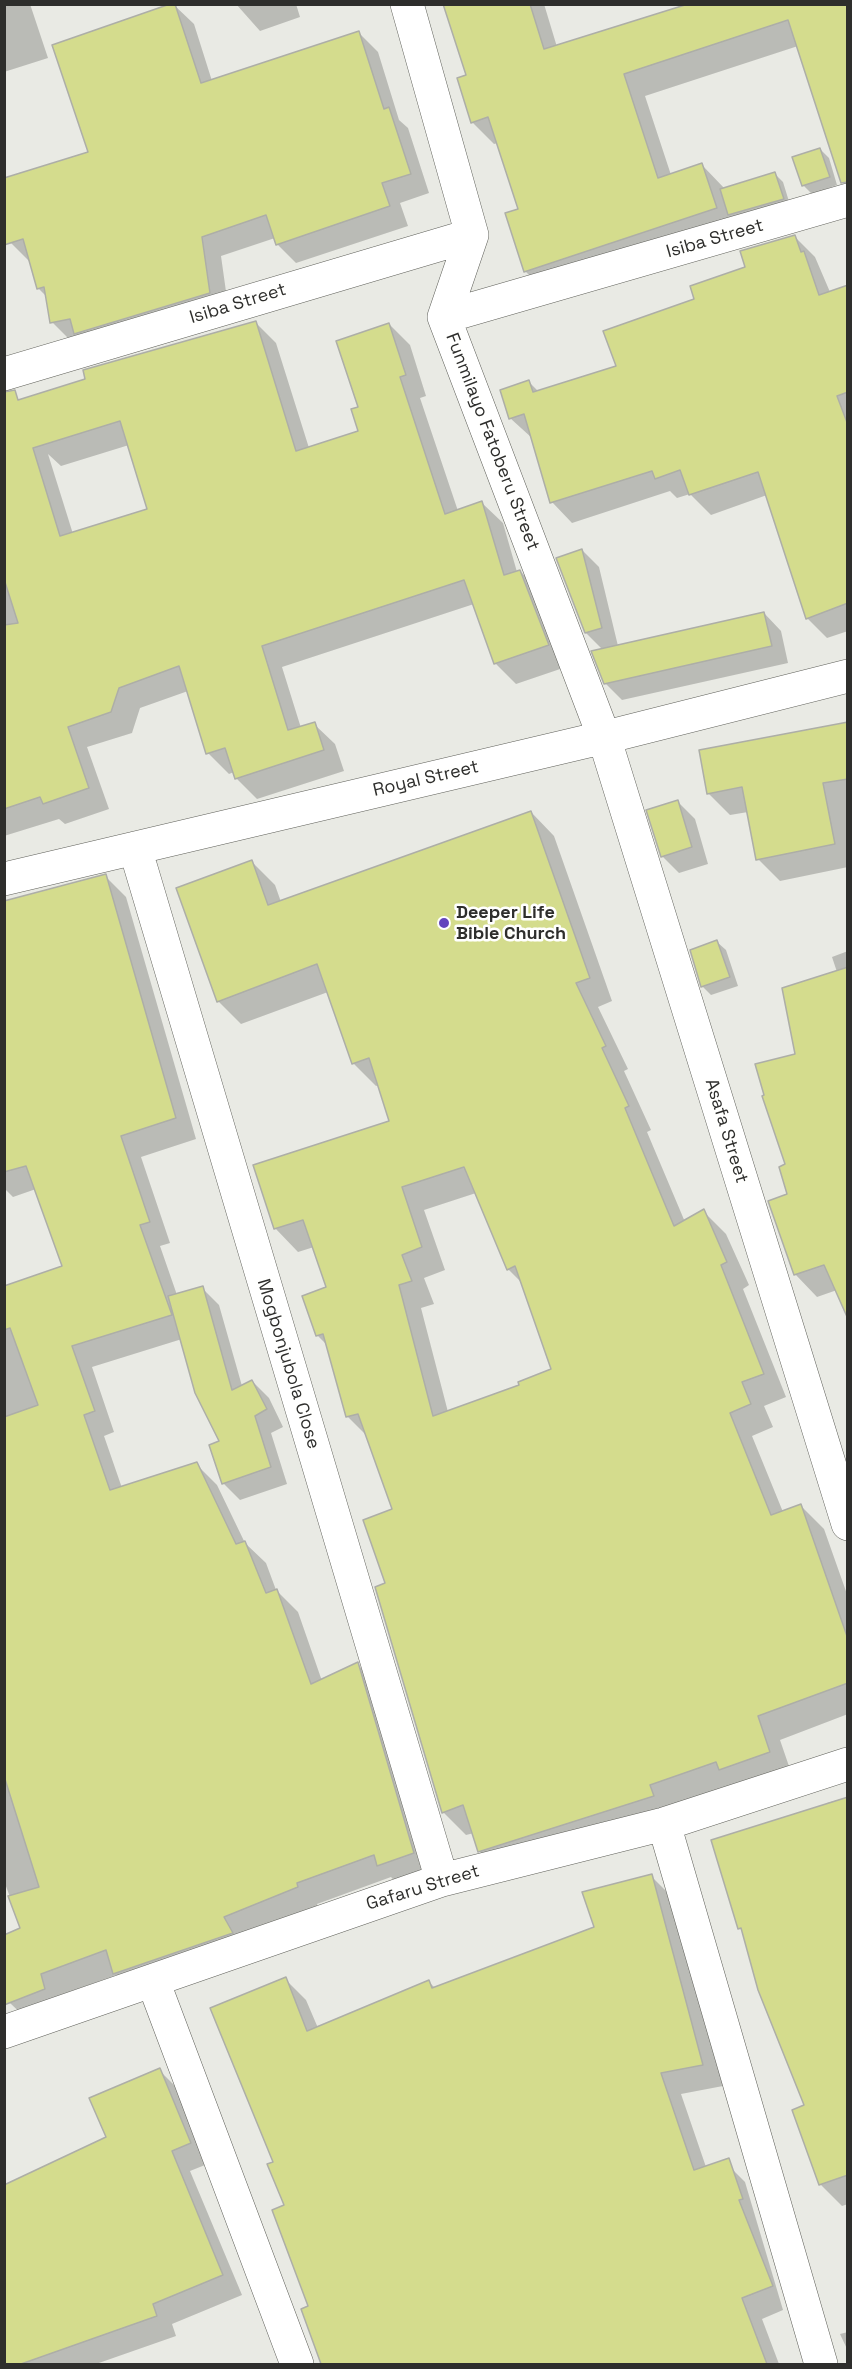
<!DOCTYPE html>
<style>
body{margin:0}
#map{position:relative;width:852px;height:2369px;overflow:hidden;background:#e9eae4;font-family:"Space Grotesk",sans-serif}
canvas{display:block}
.frame{position:absolute;inset:0;border:6px solid #2e2e2c;pointer-events:none}
</style>
<div id="map">
<canvas width="852" height="2369"></canvas>
<div class="frame"></div>
</div>
<script>
const g = document.querySelector('canvas').getContext('2d');
g.lineJoin = 'round';
function paint(path, color) { g.fillStyle = color; g.fill(path, 'evenodd'); }
function stroke(path, color, width, dash) { g.strokeStyle = color; g.lineWidth = width; g.lineCap = dash ? 'butt' : 'round'; g.setLineDash(dash || []); g.stroke(path); }
function write(font, color, halo, rows, align = 'center') {
  g.font = font + ' "Space Grotesk",sans-serif'; g.lineWidth = 5; g.setLineDash([]); g.textBaseline = 'middle'; g.strokeStyle = halo; g.fillStyle = color; for (const [text, x, y, turn = 0] of rows) {
    g.save(); g.translate(x, y); g.rotate((+turn || 0) * Math.PI / 180); g.textAlign = isNaN(turn) ? turn : align; if (halo) g.strokeText(text, 0, 0); g.fillText(text, 0, 0); g.restore();
  }
}
paint(new Path2D(`
 M4 4H30L48 58 4 72Z
 M236 4H296L300 17 260 31Z
 M444 4H544L557 47 848 4 798 46 645 96 671 175 702 165 725 189 774 173 783 182 791 208 547 293 525 271 520 210 498 143 494 144 472 122 468 76Z
 M174 5 194 24 212 81 358 32 378 52 399 120 408 128 429 193 400 203 408 226 296 263 277 244 275 238 221 256 229 313 71 341 52 322 48 298 38 288 31 263 11 243 90 153Z
 M820 149 829 158 837 185 812 194 803 185Z
 M795 237 815 257 830 292 848 286V631L827 638 807 618 767 495 711 515 690 494 677 498 670 491 572 523 552 502 532 438 510 418 529 382 539 392 617 367 696 300Z
 M255 322 276 343 309 448 360 432V408L389 324 410 345 426 396 420 398 458 511 482 503 503 523 517 572 520 571 541 592 569 666 516 684 495 663 474 604 282 667 301 728 314 724 335 744 344 771 257 799 236 778 234 772 229 774 208 753 188 691 140 708 132 733 87 747 109 809 65 824 59 819 4 836V437ZM129 445 149 510 73 534 48 454 61 466Z
 M582 550 599 567 618 646 764 613 781 631 788 663 622 700 605 683 603 650 586 633Z
 M848 725V867L780 881 758 859 748 812 730 815 708 793Z
 M678 802 695 819 708 864 679 873 662 856Z
 M531 812 554 836 612 1001 598 1007 628 1069 624 1071 651 1130 647 1132 685 1222 703 1211 726 1234 749 1285 743 1289 786 1397 764 1406 773 1427 752 1436 783 1512 801 1506 824 1529 848 1597V1714L780 1740 792 1775 503 1874 479 1851 474 1833 466 1835 443 1812 387 1584 394 1510 368 1437 347 1416 328 1346 317 1335 328 1288 314 1247 298 1252 275 1228 391 1122 379 1085 376 1086 353 1063 328 992 241 1024 218 1001 252 862 275 885 281 902ZM476 1193 508 1269 523 1284 553 1370 521 1385 448 1412 421 1308 434 1304 424 1278 445 1270 424 1210Z
 M105 876 126 897 196 1139 141 1157 170 1243 160 1246 177 1295 202 1288 219 1305 242 1386 252 1381 269 1398 283 1427 271 1433 287 1484 240 1500 223 1483 221 1442 182 1339 92 1367 114 1432 104 1436 122 1488 196 1464 217 1485 245 1543 266 1563 276 1590 298 1612 322 1681 357 1664 378 1685 434 1874 399 1886 391 1877 317 1904 318 1908 136 1994 116 1975 61 1995 31 2023 10 2003 22 1929 4 1881V1288L64 1267 36 1189 13 1197 4 1188V917Z
 M717 942 726 950 738 986 711 995 703 987 692 951Z
 M848 951V1315L837 1290 817 1297 795 1274 787 1165 837 972 832 957Z
 M848 1797V2204L842 2206 820 2184 806 2106 744 1932 740 1928 828 1805 827 1803Z
 M651 1876 672 1897 723 2086 681 2094 706 2167 724 2161 745 2182 783 2310 762 2319 779 2364H374L368 2349 310 2307 275 2163 285 1979 306 2000 318 2028 428 1981 436 1989 596 1928Z
 M159 2070 179 2090 210 2163 190 2171 242 2295 172 2324 176 2336 96 2364H4V2187L108 2138Z
 M848 2332V2351L840 2334Z`), '#0003');
const building = new Path2D(`
 M170 4H175L201 83 359 31 384 109 389 107 411 174 382 183 390 206 276 245 266 215 202 237 210 293 74 334 70 319 50 323 44 287 37 289 23 239 4 245V178L88 152 52 45Z
 M443 4H530L544 49 688 4H848V182L841 183 788 20 624 74 658 178 702 163 717 208 524 272 505 213 518 209 488 117 471 123 457 78 466 75Z
 M820 148 830 177 802 186 792 157Z
 M775 172 784 199 728 215 720 189Z
 M795 235 801 252 804 251 819 295 848 285V392L837 396 848 425V603L806 619 758 472 689 495 680 470 655 479 652 471 550 503 524 414 509 419 500 390 529 380 533 392 616 366 603 331 694 299 690 286 745 267 740 251Z
 M256 321 296 451 358 431 351 409 358 407 336 341 389 323 406 375 400 377 445 514 482 501 504 575 520 570 549 645 494 664 464 580 262 646 288 730 315 722 324 750 235 779 225 748 206 754 179 666 119 688 111 712 68 727 89 788 43 804 40 797 4 809V625L18 623 4 579V392L15 390 18 400 85 379 83 370ZM120 421 147 509 60 536 33 448Z
 M582 549 602 628 585 633 556 558Z
 M764 612 772 646 604 684 591 651Z
 M848 722V779L823 783 835 844 756 860 742 787 707 794 699 750Z
 M678 800 692 847 661 857 646 810Z
 M531 811 590 978 576 983 606 1046 602 1048 629 1106 625 1108 674 1226 704 1209 727 1262 721 1265 764 1374 742 1382 751 1404 730 1413 771 1515 801 1504 848 1639V1683L758 1716 770 1752 719 1770 716 1762 650 1785 654 1796 478 1852 463 1805 442 1813 375 1587 385 1583 363 1520 392 1509 358 1414 346 1417 323 1334 316 1336 302 1296 326 1287 303 1220 274 1229 253 1165 389 1121 369 1058 352 1064 317 964 217 1002 176 888 252 860 268 905ZM464 1167 507 1270 515 1266 551 1369 518 1382 519 1385 433 1416 399 1285 412 1281 402 1255 422 1247 402 1187Z
 M106 874 176 1118 121 1136 150 1222 140 1225 172 1315 72 1346 95 1411 84 1415 110 1490 197 1462 236 1544 245 1541 266 1593 277 1589 311 1684 358 1662 414 1853 377 1866 374 1855 297 1883 298 1887 224 1917 233 1933 113 1974 106 1950 41 1974 45 1989 4 2005V1935L20 1928 8 1896 39 1887 4 1776V1417L38 1405 10 1328 4 1330V1286L62 1266 26 1166 4 1172V901Z
 M717 940 730 977 701 987 690 950Z
 M848 967V1319L824 1265 794 1275 768 1201 787 1194 779 1167 785 1164 762 1096 764 1095 755 1064 795 1054 782 988Z
 M203 1286 232 1390 252 1380 267 1409 255 1416 271 1467 222 1484 209 1445 219 1441 195 1393 168 1296Z
 M848 1797V2175L819 2185 792 2110 804 2105 758 1990 741 1928 738 1929 711 1840Z
 M652 1874 703 2065 661 2073 694 2170 729 2158 743 2199 739 2200 773 2286 742 2298 767 2364H321L301 2309 308 2306 272 2210 284 2205 267 2164 273 2162 210 2008 286 1977 307 2031 429 1980 432 1988 594 1927 582 1892Z
 M160 2068 191 2143 172 2151 223 2275 153 2304 157 2316 21 2364H4V2185L106 2137 89 2098Z`);
paint(building, '#d4dc8d');
stroke(building, '#adaea7', 1.5);
const minor = new Path2D(`
 M407 4 472 235 444 317 604 737 848 1524
 M444 317 848 200
 M4 374 472 235
 M135 848 442 1880
 M4 879 618 734 848 676
 M664 1824 821 2364
 M153 1981 297 2364
 M4 2032 442 1880 664 1824 848 1764`);
stroke(minor, '#60615b', 34);
stroke(minor, '#fff', 33);
for (const [x, y, r, color] of [
 [444,923,6,"#6344bd"]
]) { const dot = new Path2D(); dot.arc(x, y, r, 0, 2 * Math.PI); g.fillStyle = color; g.fill(dot); stroke(dot, '#fffffe', 2); }
write('18px', '#2e2e2c', '#fffffe', [
 ["Isiba Street",715,239,-16],
 ["Isiba Street",238,304,-17],
 ["Funmilayo Fatoberu Street",492,442,69],
 ["Royal Street",426,779,-13],
 ["Asafa Street",726,1131,73],
 ["Mogbonjubola Close",288,1364,73],
 ["Gafaru Street",423,1888,-17]
]);
write('bold 18px', '#2e2e2c', '#fffffe', [
 ["Deeper Life",456,913],
 ["Bible Church",456,934]
], 'left');
</script>
